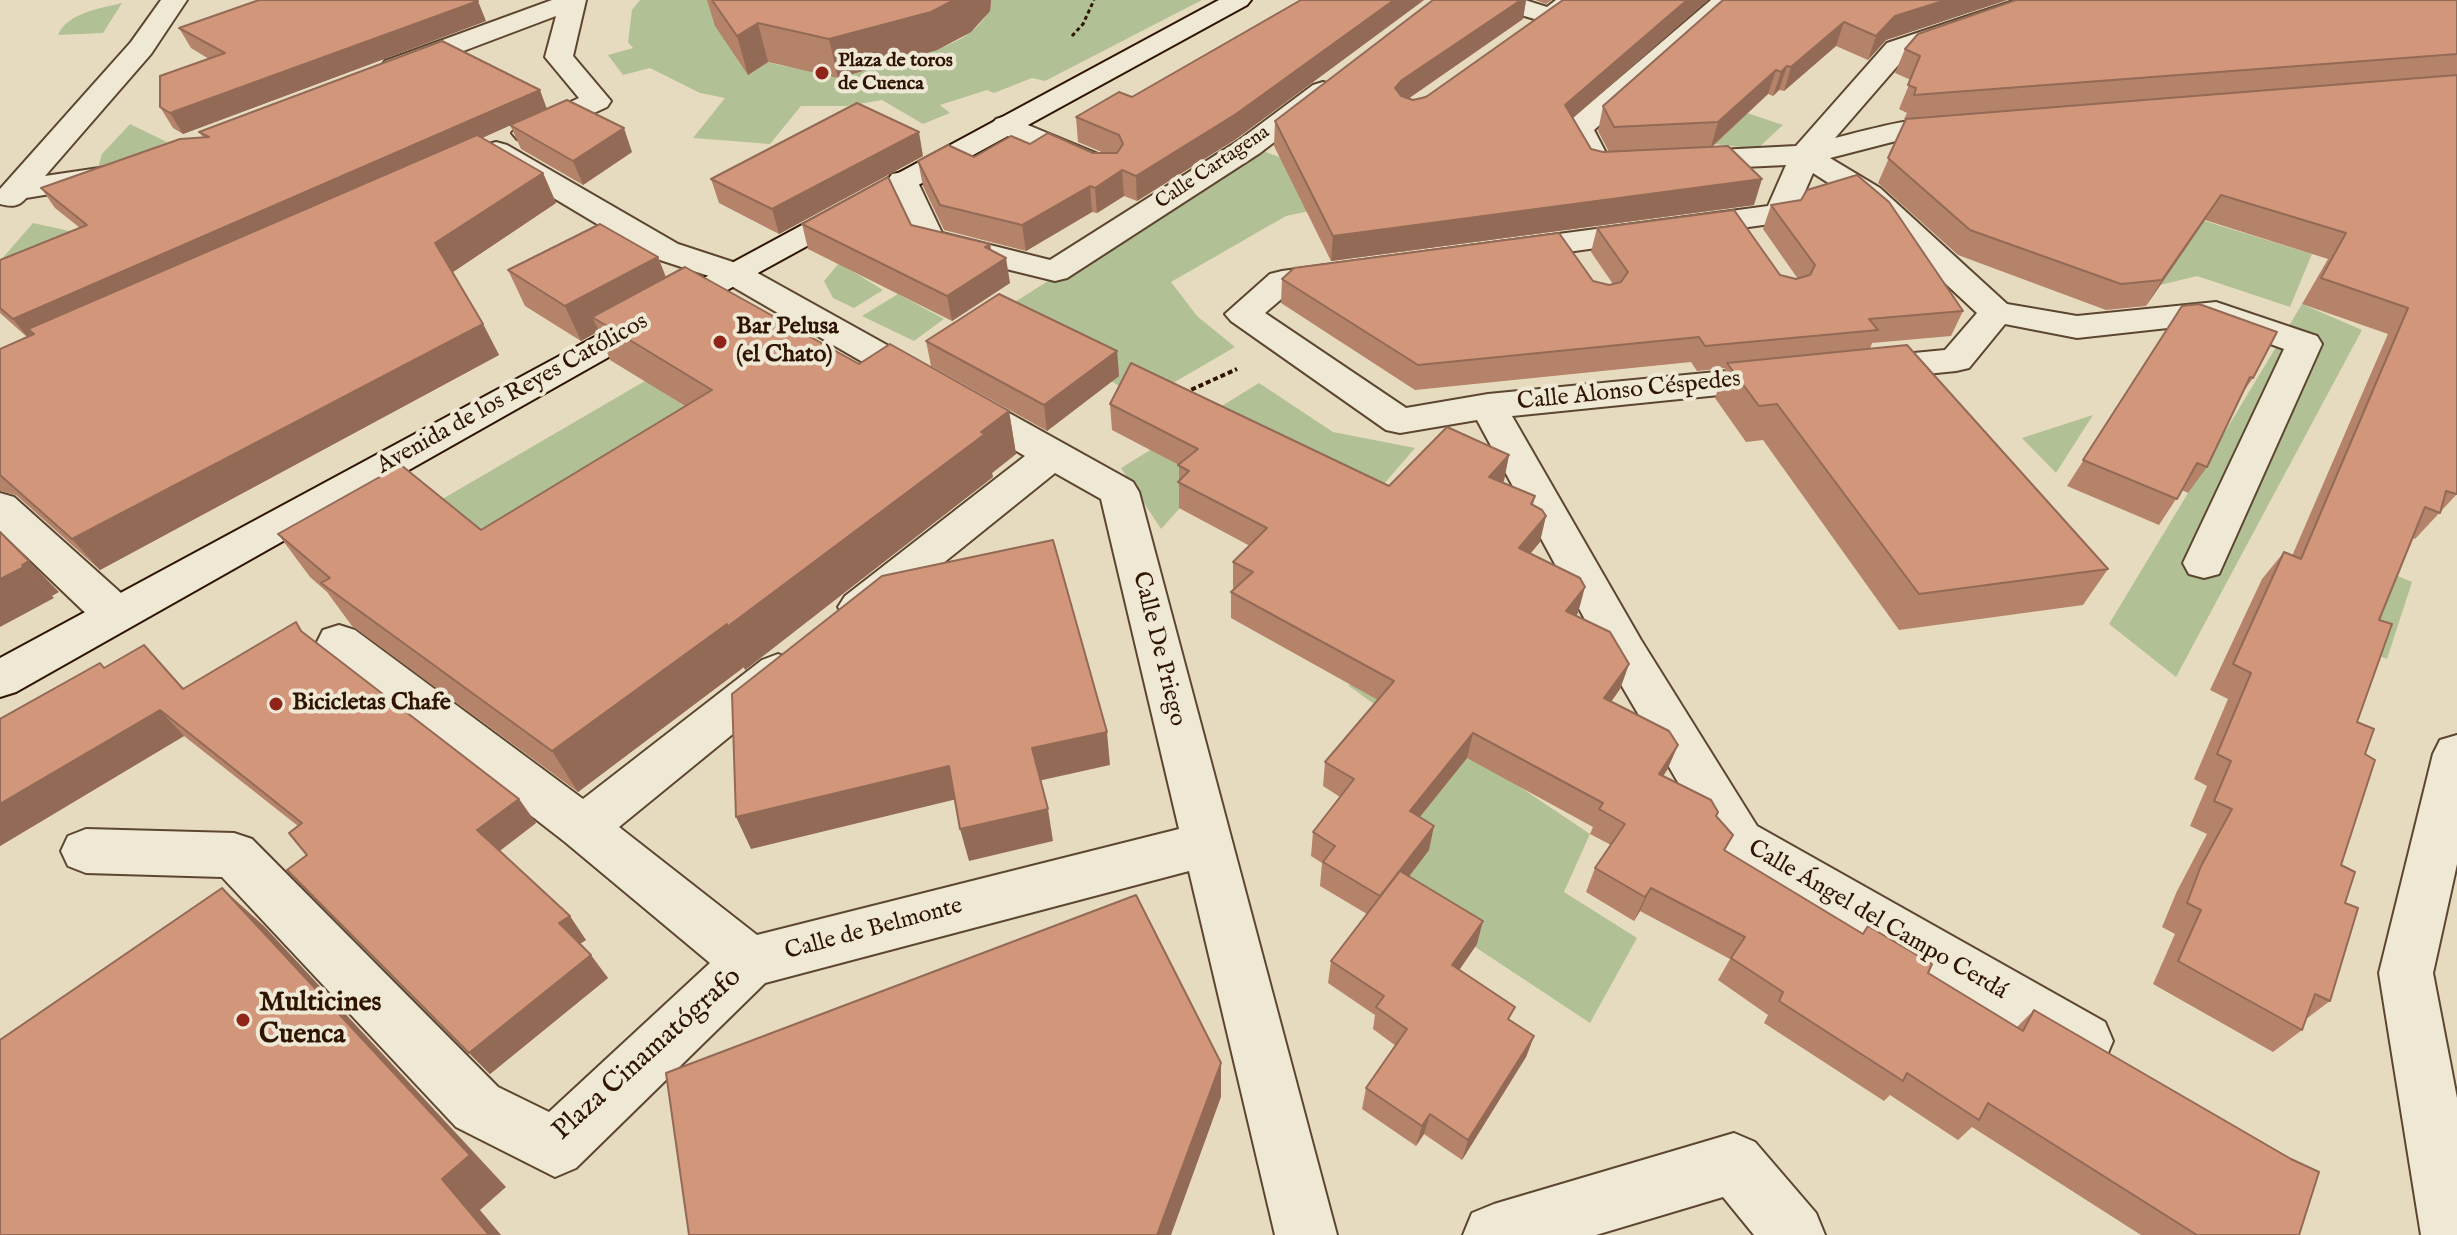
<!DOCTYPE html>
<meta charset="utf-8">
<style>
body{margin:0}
canvas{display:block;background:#e7dbbf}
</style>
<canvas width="2457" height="1235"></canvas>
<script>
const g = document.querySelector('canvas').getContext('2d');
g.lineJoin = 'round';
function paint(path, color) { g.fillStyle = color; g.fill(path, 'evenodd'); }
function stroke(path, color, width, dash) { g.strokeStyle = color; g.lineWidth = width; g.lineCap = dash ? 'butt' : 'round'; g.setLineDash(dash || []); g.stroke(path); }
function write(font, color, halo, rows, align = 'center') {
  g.font = font + ' "IM FELL English",serif'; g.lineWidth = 8; g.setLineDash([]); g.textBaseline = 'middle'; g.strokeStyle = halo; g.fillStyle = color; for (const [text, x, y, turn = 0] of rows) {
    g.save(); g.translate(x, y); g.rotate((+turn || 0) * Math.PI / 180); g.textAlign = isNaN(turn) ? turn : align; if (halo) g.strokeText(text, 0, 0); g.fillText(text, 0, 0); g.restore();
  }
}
paint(new Path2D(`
 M640 0H723L753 58C765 61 777 65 789 67 836 72 985 61 991 0H1202L1045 81 1032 78 994 93 987 90 940 105 950 113 923 124 882 100 847 106H801L770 144 693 138 725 98 700 93 650 68 623 75 608 55 633 48 628 42 632 10Z
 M122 3 103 33 58 35C67 13 101 8 122 3Z
 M1747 113 1783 125 1757 149 1714 144Z
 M130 124 167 142 97 171 102 154Z
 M1258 149 1382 196 1286 216 1171 282 1197 316 1235 347 1142 401 1002 310Z
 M2163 208 2312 254 2290 307 2197 276 2160 285Z
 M33 223 74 232 0 261Z
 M839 263 883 290 854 308 833 298 824 281Z
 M898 294 944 319 914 341 862 316Z
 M2302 304 2362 330 2176 677 2109 624Z
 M645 381 727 433 507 572 427 508Z
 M1259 383 1333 432 1415 448 1346 528 1190 497 1161 529 1121 468Z
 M2093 415 2056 473 2022 438Z
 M2329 547 2412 582 2387 659 2354 646Z
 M1355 654 1520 787 1590 834 1564 892 1637 938 1590 1023 1395 894 1405 835 1399 716 1371 702 1349 686Z`), '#b2c195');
const street = new Path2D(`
 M161 0H187L151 54 45 176 106 167 117 169 121 176 117 183 26 198C19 207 11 207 0 204V189L131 42Z
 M552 0H586L573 56 611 101 607 107 537 139 527 142 517 139 512 133 517 127 579 98 545 57 556 16 405 73 395 75 385 73 381 67 385 61Z
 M1484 0H1525L1547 7 1556 0H1586L1560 22 1551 24 1488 5Z
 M1711 0H1740L1594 130 1607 155 1626 158 1630 164 1626 170 1597 174 1586 171 1563 128 1568 122Z
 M2016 0H2054L2050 5 1907 55 1835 138C1875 128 1931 111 1970 121L1975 127 1970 133 1896 141 1830 158 1880 188 2007 304 2077 316 2216 302 2317 336 2322 344 2219 574 2204 578 2189 574 2183 563 2284 349 2213 323 2077 338 2005 324 1969 368 1956 371 1512 416 1641 640 1757 826 2105 1022 2113 1041 2105 1060 2085 1068 2065 1060 1721 856 1609 664 1477 420 1400 433 1386 430 1231 321 1225 314 1270 274 1282 271 1768 206 1786 165 1680 170 1669 167 1665 161 1669 155 1680 152 1796 146 1887 43ZM1813 173 1858 202 1977 313 1945 350 1488 394 1406 408 1265 313 1292 290 1792 221Z
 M1323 82 1333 85 1337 91 1333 97 1260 153 1067 278 1055 281 917 247 887 181 892 174 903 172 914 174 942 233 1050 260 1238 141 1313 85Z
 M1006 116 1103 156 1107 162 1103 168 1092 171 1081 168 996 131 991 125 996 119Z
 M496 142 507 145 678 244 745 266 1133 482 1139 492 1337 1235H1275L1189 871 765 983 576 1168 555 1177 456 1127 222 877 86 873 68 866 61 851 68 836 86 829 234 833 252 839 498 1087 549 1112 710 963 565 842 323 654 317 642 323 630 339 625 355 630 583 799 762 660 778 654 794 660 801 672 794 684 619 827 757 935 1179 829 1101 499 1055 473 875 618 860 623 845 618 838 607 845 596 1025 456 721 280 654 258 485 157 481 151 485 145Z
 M0 493 14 497 131 602 137 614 131 626 115 630 99 626 0 531Z
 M2457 735V864L2433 973 2457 1098V1235H2421L2379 973 2433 754 2440 740Z
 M1734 1133 1755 1142 1816 1213 1825 1235H1754L1723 1197 1596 1235H1463L1472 1213 1494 1204Z`);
const secondary = new Path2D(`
 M1219 0H1251L1247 5 745 280 16 692 0 697V658Z`);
stroke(street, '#5d4630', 4);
stroke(secondary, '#2f1500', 4);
stroke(new Path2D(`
 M1072 36 1083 24 1094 0`), '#2f1500', 3, [4, 3]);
stroke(new Path2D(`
 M1184 393 1237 369`), '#2f1500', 4, [5, 3]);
paint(street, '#efe8d5');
paint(secondary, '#efe8d5');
paint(new Path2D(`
 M707 0H991L990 11 971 32 937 50 838 78 768 62 748 75 715 26Z
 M1301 0H1424L1236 139 1137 201 1124 196 1097 213 1092 212 1026 251 944 230 923 186 918 161 974 157 1030 144 1093 153H1104L1078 142 1076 117 1132 97Z
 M1433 0H1526L1523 19 1408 99 1413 100 1708 0 1573 118 1591 149 1603 152H1609L1598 131 1603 106 1723 0H2007L1886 40 1868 60 1836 46 1784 91 1779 90 1773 96 1768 94 1712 147 1754 205 1331 261 1274 146 1275 121Z
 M1535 0H1552L1546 4Z
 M2457 0V494L2415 539 2413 538 2379 620 2357 722 2365 754 2341 865 2345 903 2330 1001 2306 1019 2302 1030 2273 1052 2153 984 2175 934 2162 927 2177 891 2207 834 2190 826 2207 786 2194 779 2228 699 2210 690 2262 579 2284 552 2292 556 2388 334 2302 304 2328 259 2205 220 2146 306 2106 310 1958 255 1878 183 1906 119H1904L1907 113 1899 109 1911 80 1895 73 1905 49Z
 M486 21 183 134 173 128 160 107 209 59 191 48 179 28Z
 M547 109 632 152 583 185 521 149 510 125 482 138 543 173 556 203 453 272 483 324 499 355 100 570 16 495 0 491V349L27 337 0 313V260L80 228 55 208 41 188 203 137 199 132Z
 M923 156 779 234 719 203 711 179Z
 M1771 205 1963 311 1951 336 1872 343 1870 349 2108 569 2083 605 1899 630 1763 440 1746 442 1715 398 1725 368 1697 371 1691 362 1415 390 1281 303 1282 279 1593 281 1609 285 1613 284 1591 252 1597 228 1796 279H1798L1763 229Z
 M802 224 911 225 990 244 991 250 1010 283 952 321 808 249Z
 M658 257 666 277 859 364 1009 411 1016 454 992 473 993 477 745 670 744 667 578 792 352 626 327 592 310 577 278 534 481 530 685 406 610 360 599 331 581 341 525 306 508 270Z
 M2182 306 2253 378 2241 395 2207 467 2188 493 2182 490 2159 525 2067 486Z
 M926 341 1117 351 1119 376 1047 431 931 366Z
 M1110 404 1389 486 1509 455 1503 483 1535 496 1533 505 1540 542 1530 554 1578 613 1576 616 1629 664 1620 689 1611 702 1678 745 1667 770 1663 776 1716 816 1733 835 1725 850 1862 934 1868 926 1928 973 2017 1027 2034 1010 2299 1235H2141L1972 1127 1958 1140 1890 1095 1884 1101 1764 1023 1768 1015 1718 980 1730 959 1640 911 1634 921 1586 892 1595 868 1611 845 1590 834 1593 827 1467 758 1420 817 1429 850 1409 876 1477 944 1459 970 1510 1020 1534 1036 1526 1057 1462 1160 1424 1134 1416 1146 1362 1109 1366 1088 1396 1046 1373 1029 1375 1015 1328 983 1331 961 1367 914 1320 886 1322 863 1311 856 1313 832 1340 797 1323 786 1325 762 1378 700 1231 618V592L1235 589 1233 588V562L1250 546 1179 508V465L1112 430Z
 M307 635 519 799 536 823 500 851 586 940 580 944 608 978 490 1074 287 870 307 855 298 826 184 736 0 846V719L183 689Z`), '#b5826a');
paint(new Path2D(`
 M954 0H991L990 11 971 32 937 50 838 78 829 39Z
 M1394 0H1424L1236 139 1137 201 1136 176Z
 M1521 0H1526L1523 19 1399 105 1395 88 1402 80Z
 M1687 0H1708L1560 129 1565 105Z
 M1946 0H2007L1886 40 1868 60 1876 36 1895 16Z
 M478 1 486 21 183 134 170 113Z
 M1844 22 1836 46 1784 91 1791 67Z
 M758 23 768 62 748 75 737 36Z
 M1787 66 1779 90 1773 96 1781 72Z
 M1776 70 1768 94 1711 147 1718 122Z
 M540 90 547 109 36 337 28 329 34 337 30 340 13 319Z
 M624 128 632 152 583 185 573 161Z
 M919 132 923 156 779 234 772 209Z
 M1122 170 1124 196 1097 213 1095 188Z
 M543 173 556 203 450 274 435 243Z
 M1762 179 1754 205 1331 261 1333 236Z
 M1090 186 1092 212 1026 251 1022 225Z
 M2221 195 2205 220 2146 306 2162 280Z
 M990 244 994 266 1006 258 1010 283 952 321 947 296 985 247Z
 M658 257 671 292 592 317 599 331 581 341 565 306Z
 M483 324 499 355 100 570 72 539Z
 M1117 351 1119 376 1047 431 1044 405Z
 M1009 411 1016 454 992 473 993 477 745 670 744 667 578 792 552 751Z
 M1509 455 1504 481 1484 503 1489 477Z
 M1546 516 1540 542 1513 574 1519 548Z
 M29 561 59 592 52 596 22 565Z
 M24 567 54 598 0 627V579Z
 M1585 587 1578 613 1559 637 1566 611Z
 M1629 664 1620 689 1596 723 1604 698Z
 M160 710 184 736 0 846V804Z
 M1107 732 1110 765 1038 781 1032 748Z
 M1473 733 1467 758 1405 835 1410 811Z
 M1678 745 1667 770 1649 798 1659 774Z
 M949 766 957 799 751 849 736 817Z
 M519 799 536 823 495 854 477 830Z
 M1048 809 1053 841 969 861 960 829Z
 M1434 826 1429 850 1376 920 1380 896Z
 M222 888 264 926 506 1187 480 1210 501 1235H489L442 1179Z
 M1651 888 1640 911 1634 921 1645 897Z
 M570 916 586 940 576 946 559 923Z
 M1483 921 1477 944 1447 988 1452 965Z
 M591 955 608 978 490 1074 469 1053Z
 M1534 1036 1526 1057 1462 1160 1468 1140Z
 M1221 1063V1097L1171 1235H1157Z
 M1430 1114 1424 1134 1416 1146 1422 1126Z`), '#936a56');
const building = new Path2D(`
 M259 0H471L478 1 170 113 160 107V76L225 53 179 28Z
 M712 0H954L931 12 829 39 758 23 737 36Z
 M1301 0H1394L1236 114 1136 176 1122 170 1095 188 1090 186 1022 225 940 205 918 161 948 145 974 157 1011 136 1030 144 1048 133 1093 153H1117L1123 144 1119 135 1076 117 1119 92 1132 97Z
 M1433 0H1521L1402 80 1395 88 1401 96 1413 100 1426 97 1563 0H1687L1565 105 1591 149 1603 152 1728 146 1762 179 1333 236 1275 121Z
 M1723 0H1946L1895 16 1876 36 1844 22 1791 67 1787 66 1781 72 1776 70 1718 122 1614 127 1603 106Z
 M2016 0H2457V54L1914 95 1916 88 1908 85 1920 56 1905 49 1918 34Z
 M442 41 540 90 13 319 0 308V260L87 225 41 188 180 139 209 137 199 132Z
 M2457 75V494L2446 491 2440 513 2425 507 2379 620 2392 624 2357 722 2374 729 2365 754 2375 760 2341 865 2355 872 2345 903 2358 908 2330 1001 2315 994 2302 1030 2178 961 2201 910 2187 903 2201 866 2232 809 2214 801 2231 761 2217 754 2251 673 2233 664 2284 552 2301 559 2408 308 2321 278 2346 233 2221 195 2162 280 2121 284 1970 230 1888 158 1906 119Z
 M567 100 624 128 573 161 510 125Z
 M857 103 919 132 772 209 711 179Z
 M477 135 543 173 435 243 483 324 72 539 0 475V349L34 334 28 329Z
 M1857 175 1889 202 1963 311 1869 319 1878 330 1705 346 1699 337 1418 365 1282 279 1294 268 1559 233 1593 281 1609 285 1621 282 1628 272 1597 228 1734 210 1780 275 1796 279 1810 275 1815 265 1771 205 1801 200 1807 190Z
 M888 177 911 225 990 244 985 247 1006 258 947 296 802 224Z
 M600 224 658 257 565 306 508 270Z
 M685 267 859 364 890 344 1009 411 981 432 985 434 727 627V624L552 751 321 583 330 578 278 534 401 465 481 530 712 390 592 317Z
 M999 294 1117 351 1044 405 926 341Z
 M2199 304 2277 332 2253 378 2250 377 2207 467 2197 463 2177 499 2083 460 2182 306Z
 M1907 345 2108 569 1919 594 1777 404 1759 406 1727 363Z
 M1131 363 1389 486 1447 427 1509 455 1489 477 1535 496 1531 504 1542 510 1546 516 1519 548 1580 578 1585 587 1566 611 1610 632 1629 664 1604 698 1669 731 1678 745 1659 774 1711 800 1718 812 1716 816 1733 835 1724 850 1863 934 1868 926 1932 964 1928 973 2023 1031 2034 1010 2291 1159 2319 1172 2299 1235H2197L1988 1103 1979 1120 1907 1073 1903 1081 1779 1001 1783 992 1731 958 1745 937 1651 888 1645 897 1595 868 1625 824 1599 809 1603 803 1473 733 1410 811 1434 826 1380 896 1323 862 1335 846 1313 832 1354 779 1325 762 1394 681 1231 592 1253 572 1233 562 1267 528 1178 482 1189 471 1178 465 1198 449 1110 404Z
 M0 532 29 561 22 565 24 567 0 579Z
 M1053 540 1107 732 1032 748 1048 809 960 829 949 766 736 817 732 694 882 576Z
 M296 622 301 631 519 799 477 830 570 916 559 923 591 955 469 1053 287 870 307 855 289 833 302 823 160 710 0 804V719L100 663 104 668 144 645 183 689Z
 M1400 871 1483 921 1452 965 1515 1007 1508 1019 1534 1036 1468 1140 1430 1114 1422 1126 1366 1088 1407 1029 1376 1007 1384 996 1331 961Z
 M222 888 470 1155 442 1179 489 1235H0V1040Z
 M1136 895 1221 1063 1157 1235H689L666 1073Z`);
paint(building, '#d2977b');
stroke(building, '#936a56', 2);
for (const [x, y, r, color] of [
 [822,73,8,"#8f2418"],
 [720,342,8,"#8f2418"],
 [276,704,8,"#8f2418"],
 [243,1020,8,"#8f2418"]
]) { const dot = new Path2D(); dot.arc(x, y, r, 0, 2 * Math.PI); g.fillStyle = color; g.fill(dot); stroke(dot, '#efe8d5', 3); }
write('bold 20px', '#2f1500', '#efe8d5', [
 ["Plaza de toros",838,62],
 ["de Cuenca",838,85]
], 'left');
write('20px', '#2f1500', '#efe8d5', [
 ["Calle Cartagena",1213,168,-34]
]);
write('bold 24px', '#2f1500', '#efe8d5', [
 ["Bar Pelusa",736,328],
 ["(el Chato)",736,356],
 ["Bicicletas Chafe",292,704]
], 'left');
write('24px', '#2f1500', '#efe8d5', [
 ["Calle Alonso Céspedes",1629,392,-6],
 ["Avenida de los Reyes Católicos",513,395,-29],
 ["Calle De Priego",1158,649,76],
 ["Calle Ángel del Campo Cerdá",1877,921,30],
 ["Calle de Belmonte",874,930,-15]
]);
write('bold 28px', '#2f1500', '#efe8d5', [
 ["Multicines",259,1004],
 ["Cuenca",259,1036]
], 'left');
write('28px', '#2f1500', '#efe8d5', [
 ["Plaza Cinamatógrafo",648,1055,-42]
]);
</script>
